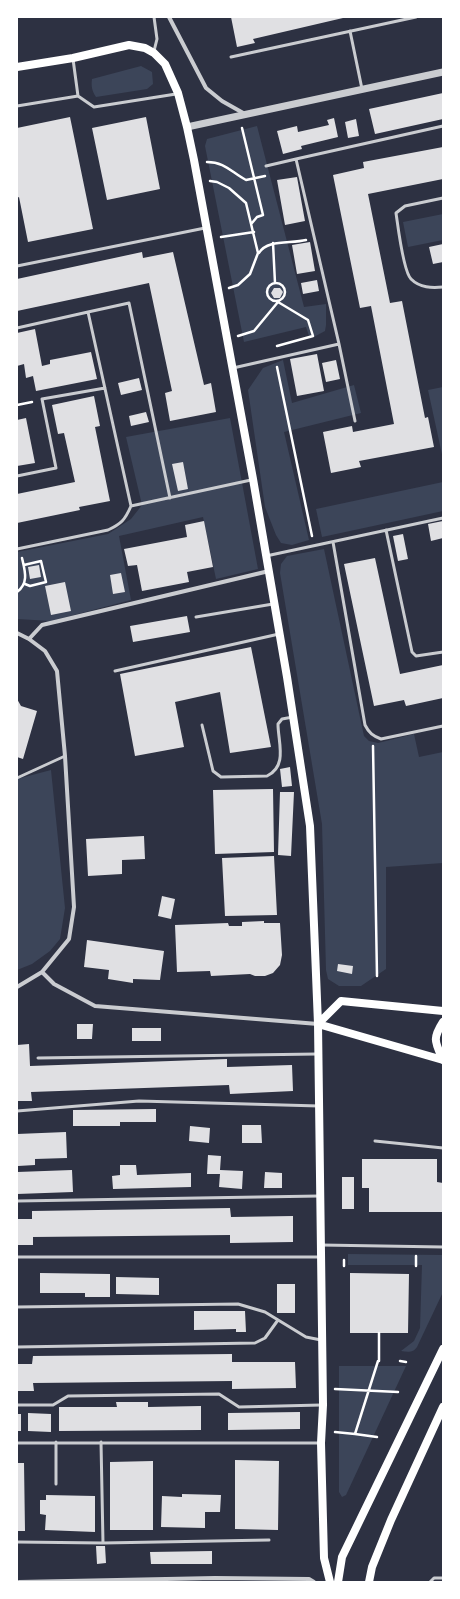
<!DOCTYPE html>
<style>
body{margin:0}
#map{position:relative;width:460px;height:1599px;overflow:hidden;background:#2d3142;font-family:Inter,sans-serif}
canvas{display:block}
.frame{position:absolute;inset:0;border:18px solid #fff;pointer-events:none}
</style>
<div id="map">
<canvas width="460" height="1599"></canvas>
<div class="frame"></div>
</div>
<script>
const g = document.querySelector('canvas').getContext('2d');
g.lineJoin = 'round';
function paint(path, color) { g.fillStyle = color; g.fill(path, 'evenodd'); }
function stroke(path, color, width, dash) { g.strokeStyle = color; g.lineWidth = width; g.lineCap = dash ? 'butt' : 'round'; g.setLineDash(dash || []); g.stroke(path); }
paint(new Path2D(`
 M141 66 152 72 153 84 147 89 96 97C92 91 91 86 92 79Z
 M257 126 304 307 326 304V325L325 331 310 339 306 327 244 342 205 146 207 139Z
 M443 214V240L408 247 403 222Z
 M283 360 292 403 354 385 361 413 284 432 309 540 292 545 281 543 276 535 265 507 248 390 263 368Z
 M443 387V459L428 390Z
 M230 418 258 569 216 579 203 517 119 536 131 600 51 621 17 619V552L108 534 131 519 142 505 126 437Z
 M443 482V511L322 537 316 509Z
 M324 549 364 736 369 741 378 743 414 734 419 757 443 752V863L386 867V969L361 986H339L328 979 326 970 322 824 280 573 281 564 287 556Z
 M51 770 65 908 60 939 50 951 32 964 17 970V779Z
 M348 1254 443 1255V1292L417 1347C413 1353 408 1352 401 1351L414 1341 420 1328 422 1265H348Z
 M339 1366H406L346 1495 342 1497 339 1492Z`), '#3c4559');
paint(new Path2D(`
 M231 17H343V18L253 39 255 43 237 47Z
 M443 93V119L375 134 369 109Z
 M70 117 93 229 28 242 19 197 17 198V128Z
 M146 117 160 189 107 200 92 128Z
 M334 118 338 137 301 146 302 149 283 154 277 131 297 126 298 132 329 125 327 120Z
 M356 119 359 136 348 138 345 122Z
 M443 147V179L368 194 390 303 402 301 425 418 428 417 434 447 359 461 361 467 331 473 323 432 352 426 353 432 394 424 371 306 360 308 333 175 364 168 363 162Z
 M297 177 305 221 285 225 277 180Z
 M310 242 315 271 297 274 292 245Z
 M443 244V262L433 264 429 247Z
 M142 252 143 258 173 252 204 385 211 383 216 412 170 421 165 393 172 391 149 283 17 311V279Z
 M317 280 319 291 303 294 301 283Z
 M274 288H280L283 292 280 298H274L271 293Z
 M35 329 42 366 50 364V360L91 352 97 379 36 391 33 376 26 378 24 364 17 366V333Z
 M317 354 324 391 297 396 290 359Z
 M336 360 340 379 326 382 322 363Z
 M139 378 142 390 121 395 118 383Z
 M94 396 100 426 95 427 110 501 79 507 80 510 17 523V494L75 482 64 433 58 434 52 405Z
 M146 412 149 422 131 426 129 416Z
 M26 418 35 463 17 466V420Z
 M183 462 188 489 178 491 172 464Z
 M204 521 213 567 187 572 189 582 142 591 137 565 128 566 124 549 187 537 185 525Z
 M443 521V538L431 541 428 524Z
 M403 534 408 559 398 561 393 536Z
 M375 558 400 674 443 665V698L406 706 404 700 374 706 344 564Z
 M39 565 41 577 30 579 28 567Z
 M121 573 125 592 113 594 110 575Z
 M65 582 71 611 51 615 45 586Z
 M187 616 190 632 133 642 130 626Z
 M251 647 271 747 230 753 220 692 175 702 184 747 135 756 120 674Z
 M17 699 21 706 37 711 23 759 17 757Z
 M290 767 292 786 282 787 280 769Z
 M273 789 274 852 215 854 213 790Z
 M280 792H294L291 856 278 855Z
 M144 836 145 859 122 860V874L88 876 86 839Z
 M274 856 277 915 225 916 222 858Z
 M162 896 175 899 171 919 158 916Z
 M264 921V923H280L282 955 280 965 273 973 265 976H255L250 974 211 976 210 971 177 972 175 925 228 923 229 926H242V922Z
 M87 940 164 951 160 980 133 979V983L108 979 109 970 84 967Z
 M338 964 353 966 352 974 337 971Z
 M77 1024H93L92 1039H77Z
 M132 1028H161V1041H132Z
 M29 1044 30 1066 227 1059V1067L292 1065 293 1091 230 1094 229 1085 31 1092 32 1101H17V1045Z
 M156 1109V1122H120V1126H73V1110Z
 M242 1125H261L262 1143H242Z
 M190 1126 210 1128 209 1143 189 1141Z
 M66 1132 67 1158 35 1159V1165L18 1166 17 1134Z
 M208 1155 221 1156 220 1170 243 1171 242 1189 219 1187 220 1174H207Z
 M362 1159H437V1182L443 1183V1212H369V1188H362Z
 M120 1165H136L137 1175 191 1173V1187L113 1189 112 1176 120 1175Z
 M72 1170 73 1192 17 1194V1172Z
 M265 1172 282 1173V1188H264Z
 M342 1177H354V1209H342Z
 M230 1208 231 1217 293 1216V1242L230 1243V1235L33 1237V1245H17V1219H32V1211Z
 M40 1273 110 1274V1297H85V1293H40Z
 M350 1273 409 1274 408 1333H350Z
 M116 1277 159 1278V1295L116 1294Z
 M277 1284H295V1313H277Z
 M194 1311H245L246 1332H236V1329L194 1330Z
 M232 1354V1362H295L296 1388 232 1389V1381L33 1383 34 1391H17V1364H32L33 1356Z
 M116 1402H148V1407L201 1406V1430L59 1431V1407H117Z
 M300 1412V1429L228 1430V1413Z
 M28 1413 51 1414V1432L28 1431Z
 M17 1414H21V1431H17Z
 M235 1460 279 1461 278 1530 235 1529Z
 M153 1461V1530H110V1462Z
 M17 1463H24L25 1531H17Z
 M182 1494 221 1495 220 1512H205V1528L161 1527 162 1496 182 1497Z
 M46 1495 95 1496V1532L45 1530 46 1515 40 1514V1500H46Z
 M96 1546H105L106 1563 97 1564Z
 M212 1551V1564H151L150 1552Z`), '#e0e0e3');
stroke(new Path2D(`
 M242 128 263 215 257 217 252 223
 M207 162C225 162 231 172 246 180L265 176
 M210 181 217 182 229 188 246 203 258 253 250 274 238 285 229 288
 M221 237 254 232
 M273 243 275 283
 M259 253C267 239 291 244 306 240
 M267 292a9 9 0 1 1 18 0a9 9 0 1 1-18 0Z
 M238 336 254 331 278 302 308 320 313 336 277 346
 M277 367 312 536
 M17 405 32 402
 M24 565 41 561 46 582 30 586 25 584
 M17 592C29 583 25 571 22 558
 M373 746 377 976
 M344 1260V1266
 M416 1266V1256
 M379 1361V1333
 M400 1361 406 1362
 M335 1389 398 1392
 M335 1432 355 1434 378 1361
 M355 1434 377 1437`), '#fff', 2.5);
stroke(new Path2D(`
 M154 17 157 39 154 51
 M350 31 362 89
 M231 57 416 17
 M73 59 78 96 94 107 176 94
 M17 106 78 96
 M266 166 296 159
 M443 198 405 206 396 213C398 226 403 271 411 279 420 288 432 288 443 287
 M17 266 205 228
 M88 312 129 303 170 498
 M17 328 88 312 131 506 251 480
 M339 344 355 421
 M233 368 339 344 296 159 443 126
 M17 476 56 468 42 399 105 388
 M386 530 412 652 416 656 443 652
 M333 542 365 725C369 733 373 736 381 739L443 726
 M17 549 108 530C121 524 125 520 131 506
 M266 556 443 518
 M196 617 273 604
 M115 671 279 634
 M202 725 213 771 221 777 267 776C288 766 278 742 278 724L282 719 293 717
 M17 778 65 756
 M38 1058 317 1054
 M17 1111 139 1101 319 1106
 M375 1141 443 1148
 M17 1201 319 1196
 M321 1245 443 1247
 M17 1257H321
 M17 1307 238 1304 265 1312 306 1337 321 1340
 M17 1347 255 1343 265 1338 278 1320
 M17 1405H53L68 1396 219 1394 239 1407 321 1405
 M56 1442V1484
 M101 1442 103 1543
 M17 1443H320
 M17 1542 103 1543 269 1540
 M430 1582 434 1578H443`), '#caccd0', 3);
stroke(new Path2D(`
 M169 17 206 88 222 101 245 114
 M17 633 29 639 45 651 57 671 65 756 74 907 69 939 42 972 17 987
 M29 639 42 625 269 571
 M42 972 54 984 95 1006 318 1024
 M19 1582 215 1578 309 1579 314 1582`), '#caccd0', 4);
stroke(new Path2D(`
 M187 127 443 72`), '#caccd0', 7);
stroke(new Path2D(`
 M17 67 73 58 129 45 145 48 154 53 165 64 178 93 187 127 194 160 253 479 287 677 310 826 318 1024 323 1405 321 1443 324 1558 330 1582
 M318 1024 341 1001 443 1011
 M318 1024 443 1060
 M443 1060C435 1042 432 1039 443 1022
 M338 1582 342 1557 443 1349
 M369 1582 372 1567 391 1520 443 1407`), '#fff', 8);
</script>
